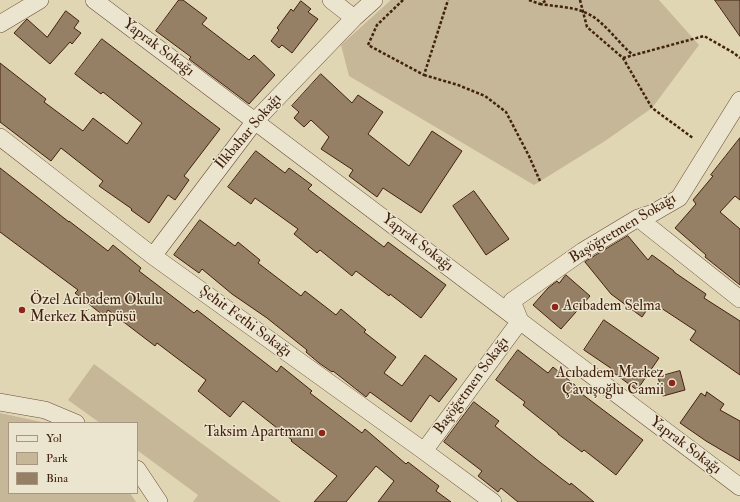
<!DOCTYPE html>
<meta charset="utf-8">
<style>
body{margin:0}
#map{position:relative;width:740px;height:502px;overflow:hidden;background:#e0d6b4;font-family:"IM FELL Double Pica",serif}
canvas{display:block}
.legend{position:absolute;left:8px;top:422px;width:130px;height:72px;box-sizing:border-box;background:#ebe4ce;border:1px solid #a89682;margin:0;padding:5px 7px;list-style:none;font-size:12px;color:#43210f}
.legend li{display:flex;align-items:center;gap:8px;height:20px}
.legend b{width:20px;border:1px solid #a89682}
</style>
<div id="map">
<canvas width="740" height="502"></canvas>
<ul class="legend">
<li><b style="height:5px;background:#ebe4ce"></b>Yol</li>
<li><b style="height:11px;background:#c5b798"></b>Park</li>
<li><b style="height:11px;background:#957f65"></b>Bina</li>
</ul>
</div>
<script>
const g = document.querySelector('canvas').getContext('2d');
g.lineJoin = 'round';
function paint(path, color) { g.fillStyle = color; g.fill(path, 'evenodd'); }
function stroke(path, color, width, dash) { g.strokeStyle = color; g.lineWidth = width; g.lineCap = dash ? 'butt' : 'round'; g.setLineDash(dash || []); g.stroke(path); }
function write(font, color, halo, rows, align = 'center') {
  g.font = font + ' "IM FELL Double Pica",serif'; g.lineWidth = 3; g.setLineDash([]); g.textBaseline = 'middle'; g.strokeStyle = halo; g.fillStyle = color; for (const [text, x, y, turn = 0] of rows) {
    g.save(); g.translate(x, y); g.rotate((+turn || 0) * Math.PI / 180); g.textAlign = isNaN(turn) ? turn : align; if (halo) g.strokeText(text, 0, 0); g.fillText(text, 0, 0); g.restore();
  }
}
paint(new Path2D(`
 M391 0H659L699 45 652 108 605 141 534 185 349 76 341 45Z
 M94 364 281 502H193L198 495 137 450V423H100L68 400Z
 M0 413 46 423H9V493H130L136 502H0Z`), '#c5b798');
const building = new Path2D(`
 M179 0H183L207 18 202 24 249 60 254 55 275 75 249 104 189 59 191 57 156 31Z
 M715 0H740V36Z
 M301 1 311 9 308 12 318 19 292 53 282 45 279 48 271 41 279 30 277 28 291 9 293 11Z
 M66 11 79 21 74 28 81 33 72 44 70 42 50 64 14 33 27 19 47 37Z
 M102 39 220 129 184 176 189 180 175 200 168 195 149 223 131 210 132 209 99 186 103 181 61 148 51 161 0 122V63L46 99 44 102 83 131 93 118 127 144 142 123 103 92 101 94 75 74Z
 M321 74 352 103 358 95 383 112 368 134 409 166 432 131 462 151 421 213 383 188 377 197 349 176 353 170 321 149 329 137 311 120 304 127 294 118 299 112 292 106Z
 M740 138V200L735 196 720 212 740 229V285L705 257 706 255 675 228 696 204 693 200 713 176 711 175Z
 M256 151 285 173 289 168 312 185 308 189 384 247 388 242 446 285 421 318 390 294 389 296 356 271 352 276 320 250 317 253 294 234 298 229 255 198 251 204 228 187Z
 M0 168 69 222V221L108 251 113 245 141 268 139 271 194 313 197 310 277 372 281 366 312 391 310 393 362 433 365 429 406 464 408 462 439 486 436 491 451 502H378L394 481 376 466 346 502H314L337 476 291 441 292 440 243 401 230 417 198 391 206 380 157 343 155 346 108 310 104 316 75 293 78 290 0 232Z
 M474 191 509 239 486 255 453 206Z
 M200 220 235 246 238 242 260 260 258 263 301 296 305 291 336 315 341 309 366 330 364 332 396 357 384 373 402 386 425 355 457 379 439 402 430 395 411 422 370 392 366 397 333 371 332 372 319 363 306 352 307 350 267 318 232 294 202 269 199 273 174 255Z
 M628 236 648 260 652 255 674 271V272L706 294 704 298 740 321V375L690 340 696 331 652 302 642 317 611 294 585 262Z
 M566 275 590 296 561 329 533 305 548 288 557 281 559 283Z
 M604 320 659 358 637 390 614 373 615 371 584 350Z
 M518 350 548 373 553 367 576 386 574 388 643 440 616 475 584 450 582 452 558 434V433L523 405 525 402 496 380Z
 M680 371 685 390 663 396 658 377Z
 M707 392 724 404 720 410 740 421V461L706 441 680 423 701 393 705 396Z
 M474 402 499 421 495 426 541 463 570 485 571 483 594 502H518L501 488 498 492 478 476 482 471 444 442Z`);
paint(building, '#957f65');
stroke(building, '#43210f', 1);
const minor = new Path2D(`
 M94 0 740 487
 M331 0 354 18
 M0 24 40 0
 M0 137 153 256 424 451 493 502
 M638 218 740 299
 M153 256 255 121 354 18 374 0
 M0 402 45 410 76 423
 M424 451 520 321 512 301 583 251 638 218 653 213 679 198 740 100
 M137 469 159 502`);
stroke(minor, '#6a4e38', 18);
stroke(new Path2D(`
 M403 0 377 25 368 45 424 75 448 0
 M529 0 540 4 547 0
 M580 0 587 27 623 58 652 108 693 138
 M540 4C552 6 573 7 584 12 603 19 617 42 633 55
 M623 58 704 36 734 53 740 58
 M424 75 458 85 485 96 506 112 529 156 540 181`), '#43210f', 2.5, [3, 2]);
stroke(minor, '#ebe4ce', 17);
for (const [x, y, r, color] of [
 [555,307,4,"#8f2418"],
 [22,310,4,"#8f2418"],
 [672,383,4,"#8f2418"],
 [322,433,4,"#8f2418"]
]) { const dot = new Path2D(); dot.arc(x, y, r, 0, 2 * Math.PI); g.fillStyle = color; g.fill(dot); stroke(dot, '#ebe4ce', 1.5); }
write('15px', '#43210f', '#ebe4ce', [
 ["Yaprak Sokağı",158,48,37],
 ["İlkbahar Sokağı",249,132,-50],
 ["Başöğretmen Sokağı",623,229,-31],
 ["Yaprak Sokağı",417,243,37],
 ["Şehit Fethi Sokağı",245,322,36],
 ["Başöğetmen Sokağı",472,386,-54],
 ["Yaprak Sokağı",685,446,37]
]);
write('15px', '#43210f', '#ebe4ce', [
 ["Özel Acıbadem Okulu",30,301],
 ["Merkez Kampüsü",30,318],
 ["Acıbadem Selma",563,307],
 ["Acıbadem Merkez",664,374,"right"],
 ["Çavuşoğlu Camii",664,391,"right"],
 ["Taksim Apartmanı",314,433,"right"]
], 'left');
</script>
